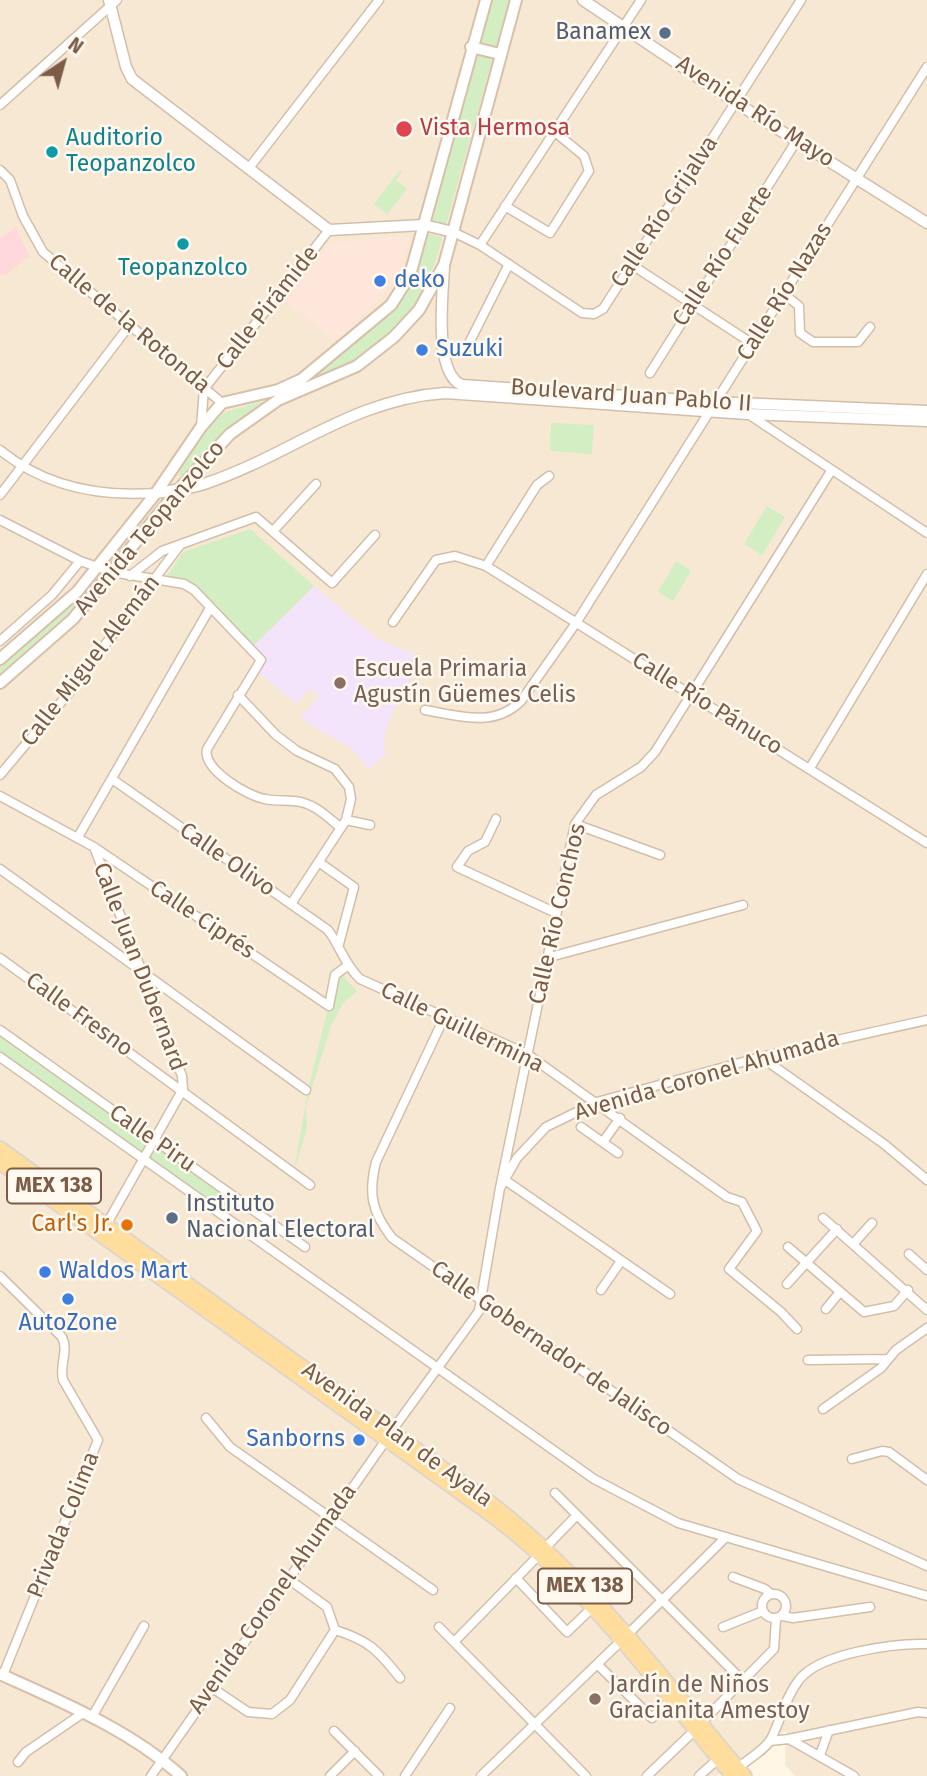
<!DOCTYPE html>
<meta charset="utf-8">
<style>
body{margin:0}
#map{position:relative;width:927px;height:1776px;overflow:hidden;background:#fff6e6;font-family:"Fira Sans",sans-serif}
canvas{display:block}
.north{position:absolute;left:28px;top:28px;width:70px;height:70px;-webkit-text-stroke:5px #fff9ef;paint-order:stroke;rotate:36deg;font-size:19px;font-weight:700;line-height:28px;text-align:center;color:#7c5c47}
.north::after{content:'';display:block;margin:auto;width:24px;height:32px;background:#7c5c47;clip-path:polygon(50% 0,100% 100%,50% 72%,0 100%)}
</style>
<div id="map">
<canvas width="927" height="1776"></canvas>
<div class="north">N</div>
</div>
<script>
const g = document.querySelector('canvas').getContext('2d');
g.lineJoin = 'round';
function paint(path, color) { g.fillStyle = color; g.fill(path, 'evenodd'); }
function stroke(path, color, width, dash) { g.strokeStyle = color; g.lineWidth = width; g.lineCap = dash ? 'butt' : 'round'; g.setLineDash(dash || []); g.stroke(path); }
function write(font, color, halo, rows, align = 'center') {
  g.font = font + ' "Fira Sans",sans-serif'; g.lineWidth = 5; g.setLineDash([]); g.textBaseline = 'middle'; g.strokeStyle = halo; g.fillStyle = color; for (const [text, x, y, turn = 0] of rows) {
    g.save(); g.translate(x, y); g.rotate((+turn || 0) * Math.PI / 180); g.textAlign = isNaN(turn) ? turn : align; if (halo) g.strokeText(text, 0, 0); g.fillText(text, 0, 0); g.restore();
  }
}
paint(new Path2D(`
 M0 0H927V1776H795L785 1765 786 1731 765 1740 717 1776H0Z`), '#f7e8d4');
paint(new Path2D(`
 M410 236 397 279 338 341 286 302 330 243Z`), '#ffe6da');
paint(new Path2D(`
 M314 586 376 638 418 656 411 678 391 715 383 741 386 754 369 770 351 748 300 718 319 696 309 689 297 704 258 673 265 659 252 647Z`), '#f3e3fb');
paint(new Path2D(`
 M16 227 29 256 7 274 0 275V239Z`), '#fed8db');
paint(new Path2D(`
 M490 0H509L446 225 426 223Z
 M400 170 402 172 396 180 407 189 387 214 374 204Z
 M426 233 442 237C421 328 378 354 296 389L390 314 408 283Z
 M264 401 265 403 234 424 185 477 180 476 179 470 210 426 225 412Z
 M551 423 594 425 592 454 550 451Z
 M767 506 785 517 762 555 744 544Z
 M250 529 314 586 252 647 195 590 166 578 183 552Z
 M676 561 691 571 673 601 658 592Z
 M98 567 112 572 89 602 0 683V659Z
 M336 975 343 976 357 991 343 1003 331 1026 306 1107 307 1128 294 1171 308 1090Z
 M0 1030 234 1197 222 1215 0 1057Z`), '#d2eec2');
const minor = new Path2D(`
 M0 105 117 0
 M249 168 379 0
 M0 170 10 180 23 216 43 252 222 403
 M505 206 550 233 589 171 584 156 555 132
 M453 232 480 245 582 313 594 314 603 309 801 0
 M480 245 641 0
 M632 265 753 344
 M784 294 799 306 800 333 813 342H858L870 327
 M464 353 509 264
 M650 373 797 140
 M730 402 927 533
 M201 427 204 389 329 230
 M0 450C44 486 100 497 156 493
 M0 495 129 326
 M0 520 80 561 112 572 184 584 194 590 261 660 207 749C202 769 247 796 265 799 278 802 292 799 304 803 318 807 330 819 341 828
 M274 530 316 484
 M486 566 537 485 549 476
 M130 576 162 551 256 517 332 583 375 535
 M393 622 436 560 455 556 486 566 927 843
 M0 641 52 595 80 561
 M238 695 276 735 297 751 335 769 349 787 351 799 346 820 291 904
 M425 710C459 716 494 728 521 701L576 623 927 67
 M810 768 927 574
 M0 775 68 694 180 545
 M112 779 328 930C340 946 345 965 360 979L527 1054 727 1197 742 1202 757 1231 729 1269 781 1312 797 1329
 M0 796 94 847 329 1006 335 975 347 966
 M496 819 485 842 468 851 457 867 556 913
 M346 820 370 825
 M575 824 660 855
 M78 837 210 608
 M94 847 182 1076 183 1089 105 1227
 M320 863 354 887 339 944
 M0 869 306 1090
 M0 958 310 1185
 M546 958 743 905
 M444 1018 376 1162C368 1194 372 1212 392 1238L738 1479 927 1566
 M0 1030 305 1247
 M0 1057 594 1479 678 1523 927 1596
 M761 1057 884 1144 927 1180
 M581 1127 618 1153
 M603 1142 620 1118
 M502 1178 670 1294
 M500 1188 575 824 596 795 641 767 655 752 831 471
 M823 1218 927 1310
 M854 1243 872 1223
 M788 1247 864 1312 894 1306 908 1290
 M909 1254 927 1270
 M0 1276 62 1337C69 1351 59 1365 63 1380L98 1440 3 1675
 M787 1284 837 1229
 M601 1290 621 1261
 M826 1309 840 1292
 M808 1360 887 1359
 M823 1409 881 1368 896 1350 927 1328
 M206 1418 230 1447 433 1590
 M391 1432 479 1311 500 1188 517 1158 546 1127 597 1102 761 1057 927 1020
 M852 1459 882 1451 889 1452 927 1480
 M555 1493 744 1682
 M546 1547 577 1515
 M733 1577 765 1589 771 1594
 M287 1578 327 1607 335 1630
 M516 1578 567 1632 592 1608
 M762 1606a12 12 0 1 1 24 0a12 12 0 1 1-24 0Z
 M783 1616 793 1618 870 1607
 M439 1627 586 1776
 M723 1627 763 1611
 M335 1630C368 1640 378 1650 400 1678
 M628 1634 725 1538
 M454 1642 540 1554
 M597 1664 652 1718 671 1700
 M211 1687 248 1712 272 1714 290 1700 335 1630
 M92 1717 144 1626
 M701 1723 774 1649 776 1619
 M334 1731 379 1776
 M789 1739 918 1712 927 1713
 M770 1741 789 1739 854 1776
 M820 1755 829 1730
 M18 1762 26 1752 83 1713
 M738 1768C748 1759 765 1750 771 1739 781 1719 785 1698 799 1680 819 1653 895 1643 927 1644
 M151 1776 386 1440
 M330 1776 355 1751
 M405 1776 450 1708
 M481 1776 621 1641
 M647 1776 695 1730
 M699 1776 718 1759`);
const tertiary = new Path2D(`
 M109 0 126 67 132 79 329 230 424 225 453 232
 M583 0 735 102 927 223
 M444 266C443 293 433 374 462 385L715 402 927 411
 M156 493C172 490 189 489 204 484 289 456 352 399 445 393L747 414 927 421`);
const secondary = new Path2D(`
 M471 47 500 54
 M0 659 77 592 156 493 201 427 222 403 278 390 302 379 391 305 410 275 486 0
 M0 683 73 619 179 489 230 434 278 400 357 366 394 337 419 310 444 265 516 0
 M0 1674C62 1702 130 1730 181 1776`);
const primary = new Path2D(`
 M0 1148 490 1502C591 1580 664 1680 745 1776
 M0 1163 484 1510C583 1581 656 1683 732 1776`);
stroke(minor, '#d3beaa', 11);
stroke(tertiary, '#d3beaa', 13);
stroke(secondary, '#d8c0a9', 14);
stroke(primary, '#ddd5cf', 16);
stroke(minor, '#fff', 8);
stroke(tertiary, '#fff', 10);
stroke(secondary, '#fff', 10);
stroke(primary, '#ffde9d', 12);
for (const [x, y, r, color] of [
 [665,33,7,"#5c6f8a"],
 [404,129,9,"#e0444e"],
 [52,152,7,"#0f9aa8"],
 [183,244,7,"#0f9aa8"],
 [380,281,7,"#3f7fe0"],
 [422,350,7,"#3f7fe0"],
 [340,683,7,"#8d6e63"],
 [172,1218,7,"#5c6f8a"],
 [127,1225,7,"#e8710a"],
 [45,1272,7,"#3f7fe0"],
 [68,1299,7,"#3f7fe0"],
 [359,1440,7,"#3f7fe0"],
 [595,1699,7,"#8d6e63"]
]) { const dot = new Path2D(); dot.arc(x, y, r, 0, 2 * Math.PI); g.fillStyle = color; g.fill(dot); stroke(dot, '#fff9ef', 2.5); }
for (const [x, y, w] of [
 [54,1186,94],
 [585,1586,94]
]) { const box = new Path2D(); box.roundRect(x - w / 2, y - 17.5, w, 35, 5); g.fillStyle = '#fff9ef'; g.fill(box); stroke(box, '#7c5c47', 2); }
write('bold 21px', '#7c5c47', null, [
 ["MEX 138",54,1186],
 ["MEX 138",585,1586]
]);
write('23px', '#4e5e75', '#fff9ef', [
 ["Banamex",651,33],
 ["Instituto",186,1205,"left"],
 ["Nacional Electoral",186,1231,"left"]
], 'right');
write('23px', '#7c5c47', '#fff9ef', [
 ["Avenida Río Mayo",755,112,33],
 ["Calle Río Grijalva",665,212,-57],
 ["Calle Río Fuerte",723,256,-57],
 ["Calle Río Nazas",785,292,-58],
 ["Calle Pirámide",268,308,-52],
 ["Calle de la Rotonda",129,324,40],
 ["Boulevard Juan Pablo II",631,396,4],
 ["Avenida Teopanzolco",150,528,-50],
 ["Calle Miguel Alemán",91,661,-52],
 ["Calle Río Pánuco",707,704,32],
 ["Calle Olivo",227,860,35],
 ["Calle Río Conchos",558,914,-77],
 ["Calle Ciprés",202,920,34],
 ["Calle Juan Dubernard",139,967,69],
 ["Calle Fresno",79,1015,36],
 ["Calle Guillermina",462,1028,26],
 ["Avenida Coronel Ahumada",707,1076,-16],
 ["Calle Piru",152,1139,35],
 ["Calle Gobernador de Jalisco",551,1349,35],
 ["Avenida Plan de Ayala",397,1435,36],
 ["Privada Colima",64,1525,-68],
 ["Avenida Coronel Ahumada",273,1599,-55]
]);
write('23px', '#be3a42', '#fff9ef', [
 ["Vista Hermosa",420,129]
], 'left');
write('23px', '#0d838f', '#fff9ef', [
 ["Auditorio",66,139],
 ["Teopanzolco",66,165],
 ["Teopanzolco",183,269,"center"]
], 'left');
write('23px', '#366cbe', '#fff9ef', [
 ["deko",394,281],
 ["Suzuki",436,350],
 ["Waldos Mart",59,1272],
 ["AutoZone",68,1324,"center"],
 ["Sanborns",345,1440,"right"]
], 'left');
write('23px', '#785e54', '#fff9ef', [
 ["Escuela Primaria",354,670],
 ["Agustín Güemes Celis",354,696],
 ["Jardín de Niños",609,1686],
 ["Gracianita Amestoy",609,1712]
], 'left');
write('23px', '#c56008', '#fff9ef', [
 ["Carl's Jr.",113,1225]
], 'right');
</script>
